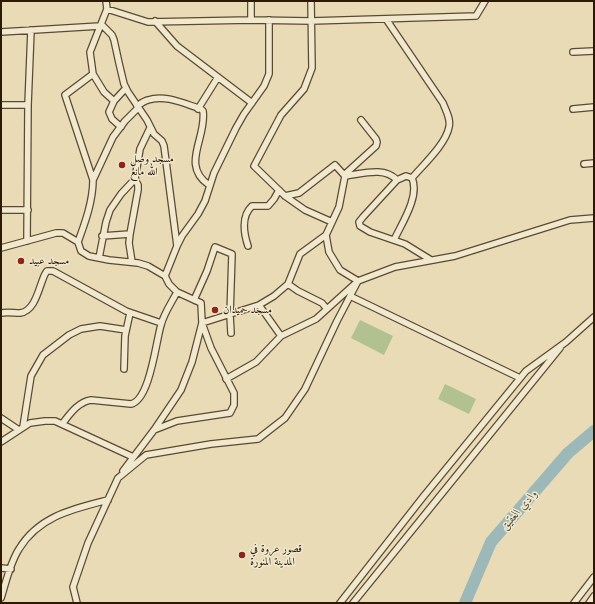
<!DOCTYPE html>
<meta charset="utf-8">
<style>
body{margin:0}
#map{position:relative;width:595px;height:604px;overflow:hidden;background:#e8dbb5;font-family:"Libre Caslon Text",serif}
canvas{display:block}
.frame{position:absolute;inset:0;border:2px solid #2d1904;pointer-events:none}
</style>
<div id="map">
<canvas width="595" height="604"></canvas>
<div class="frame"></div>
</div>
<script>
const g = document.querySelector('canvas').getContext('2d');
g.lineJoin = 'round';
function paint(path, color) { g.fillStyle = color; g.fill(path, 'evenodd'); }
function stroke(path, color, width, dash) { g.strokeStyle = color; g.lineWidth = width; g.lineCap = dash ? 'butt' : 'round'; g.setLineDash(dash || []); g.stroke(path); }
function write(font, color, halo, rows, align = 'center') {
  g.font = font + ' "Libre Caslon Text",Amiri,serif'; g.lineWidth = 3; g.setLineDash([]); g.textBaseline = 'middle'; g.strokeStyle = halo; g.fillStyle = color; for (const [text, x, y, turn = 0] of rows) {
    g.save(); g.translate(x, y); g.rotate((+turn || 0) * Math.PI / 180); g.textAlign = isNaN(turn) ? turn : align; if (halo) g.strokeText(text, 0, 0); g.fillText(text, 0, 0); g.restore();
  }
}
paint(new Path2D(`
 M360 320 393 336 384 355 351 338Z
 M445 384 476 399 469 414 438 399Z`), '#b2c190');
stroke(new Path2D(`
 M465 603 491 542 568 453 594 431`), '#9cb8b9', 12);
const street = new Path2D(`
 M106 1 107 9 90 52 93 74 65 95 93 180C93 201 85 223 78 242L81 251 89 256 109 260 138 263 148 266 165 276 169 284 177 292 201 303 202 323 211 348 234 393V405L230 413 177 421 154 430
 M311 1 312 68 304 89 281 115 254 166 285 196 305 210 332 222
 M107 9 148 22 251 20V1
 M386 19 443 103C446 111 451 119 449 127 446 144 423 165 412 178
 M251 20 311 21 476 16 485 1
 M155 21 177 46 252 103
 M101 24 112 35 114 40 119 63 124 84 128 92 147 120 154 134 162 141 164 146 177 246
 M1 32 100 26
 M573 52 594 51
 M93 74 104 92 114 101
 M1 105H28
 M137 106C140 104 144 101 148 100 165 94 185 104 201 109L203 111C207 138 180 165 209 185
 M198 109 218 77
 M573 109 594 107
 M121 127 112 119 109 112 114 101 126 88
 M584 164 594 163
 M344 175 376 146 377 142 376 139 361 120
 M345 176C362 174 384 166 397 180
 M412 178 406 176 397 180 363 217 359 222 360 226 370 232 405 244 431 260
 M93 180 113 137 125 121 138 108
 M1 210H28
 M102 236 130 234
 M394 240C402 223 420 196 412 178
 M27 241 28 105 31 30
 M248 246C244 234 241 216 252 206H268L274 199 279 190
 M1 248 56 233H63L78 242
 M99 258 106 222 110 210 121 194 135 179 140 149 150 128
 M132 262 129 243 130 234 138 190V185L135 179
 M165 276 177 246 182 236 198 214 205 201 214 173 236 128 244 114 264 86 269 74V20
 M288 284 298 291 322 303 327 309
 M350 296 520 378
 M194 300 207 271 215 247 232 254 230 315 231 333
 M259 305 281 336
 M1 313C7 312 14 313 20 313 36 311 39 286 45 274L47 271H53L126 311 161 323
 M124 369 125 336 130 313
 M226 379 256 362 281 336 316 319 358 281 340 270 329 252 326 235 339 207 345 176 335 165 299 193 285 196
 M1 418 19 430
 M62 424C70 414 78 402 91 400L131 404C150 400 156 341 161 325 164 313 172 302 177 292
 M23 427 31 376 43 355 69 335 81 329 100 326 126 330
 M1 442 30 423 45 421H55L133 457
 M123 471 154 430 181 390 192 362 202 323 259 305 274 296 288 284 300 254 326 235
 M1 568 11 569
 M1 598C6 582 10 563 19 549 39 516 73 509 108 500
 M77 603 73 587 88 543 118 478 146 455 211 444 258 439 285 418 305 389 337 321 358 281 395 267 455 256 570 220 594 218
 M340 603 423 497 526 371 566 342 594 317
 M353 603 560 348
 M574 603 594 577
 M589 603 594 596`);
stroke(street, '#5c4a30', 8);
stroke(street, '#f0e8cf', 5.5);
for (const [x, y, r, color] of [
 [122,165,4,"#8f2418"],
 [21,261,4,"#8f2418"],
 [215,310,4,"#8f2418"],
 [242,555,4,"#8f2418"]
]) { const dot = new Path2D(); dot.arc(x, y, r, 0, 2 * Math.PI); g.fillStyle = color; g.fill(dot); stroke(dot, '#f0e8cf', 1.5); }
write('11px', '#2d1904', '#f0e8cf', [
 ["مسجد وصل",130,159],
 ["الله مانع",130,172],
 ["مسجد عبيد",29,261],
 ["مسجد حميدان",223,310],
 ["قصور عروة في",250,549],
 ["المدينة المنورة",250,562]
], 'left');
write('italic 12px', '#545143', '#f0e8cf', [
 ["وادي العقيق",519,510,-49]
]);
</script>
